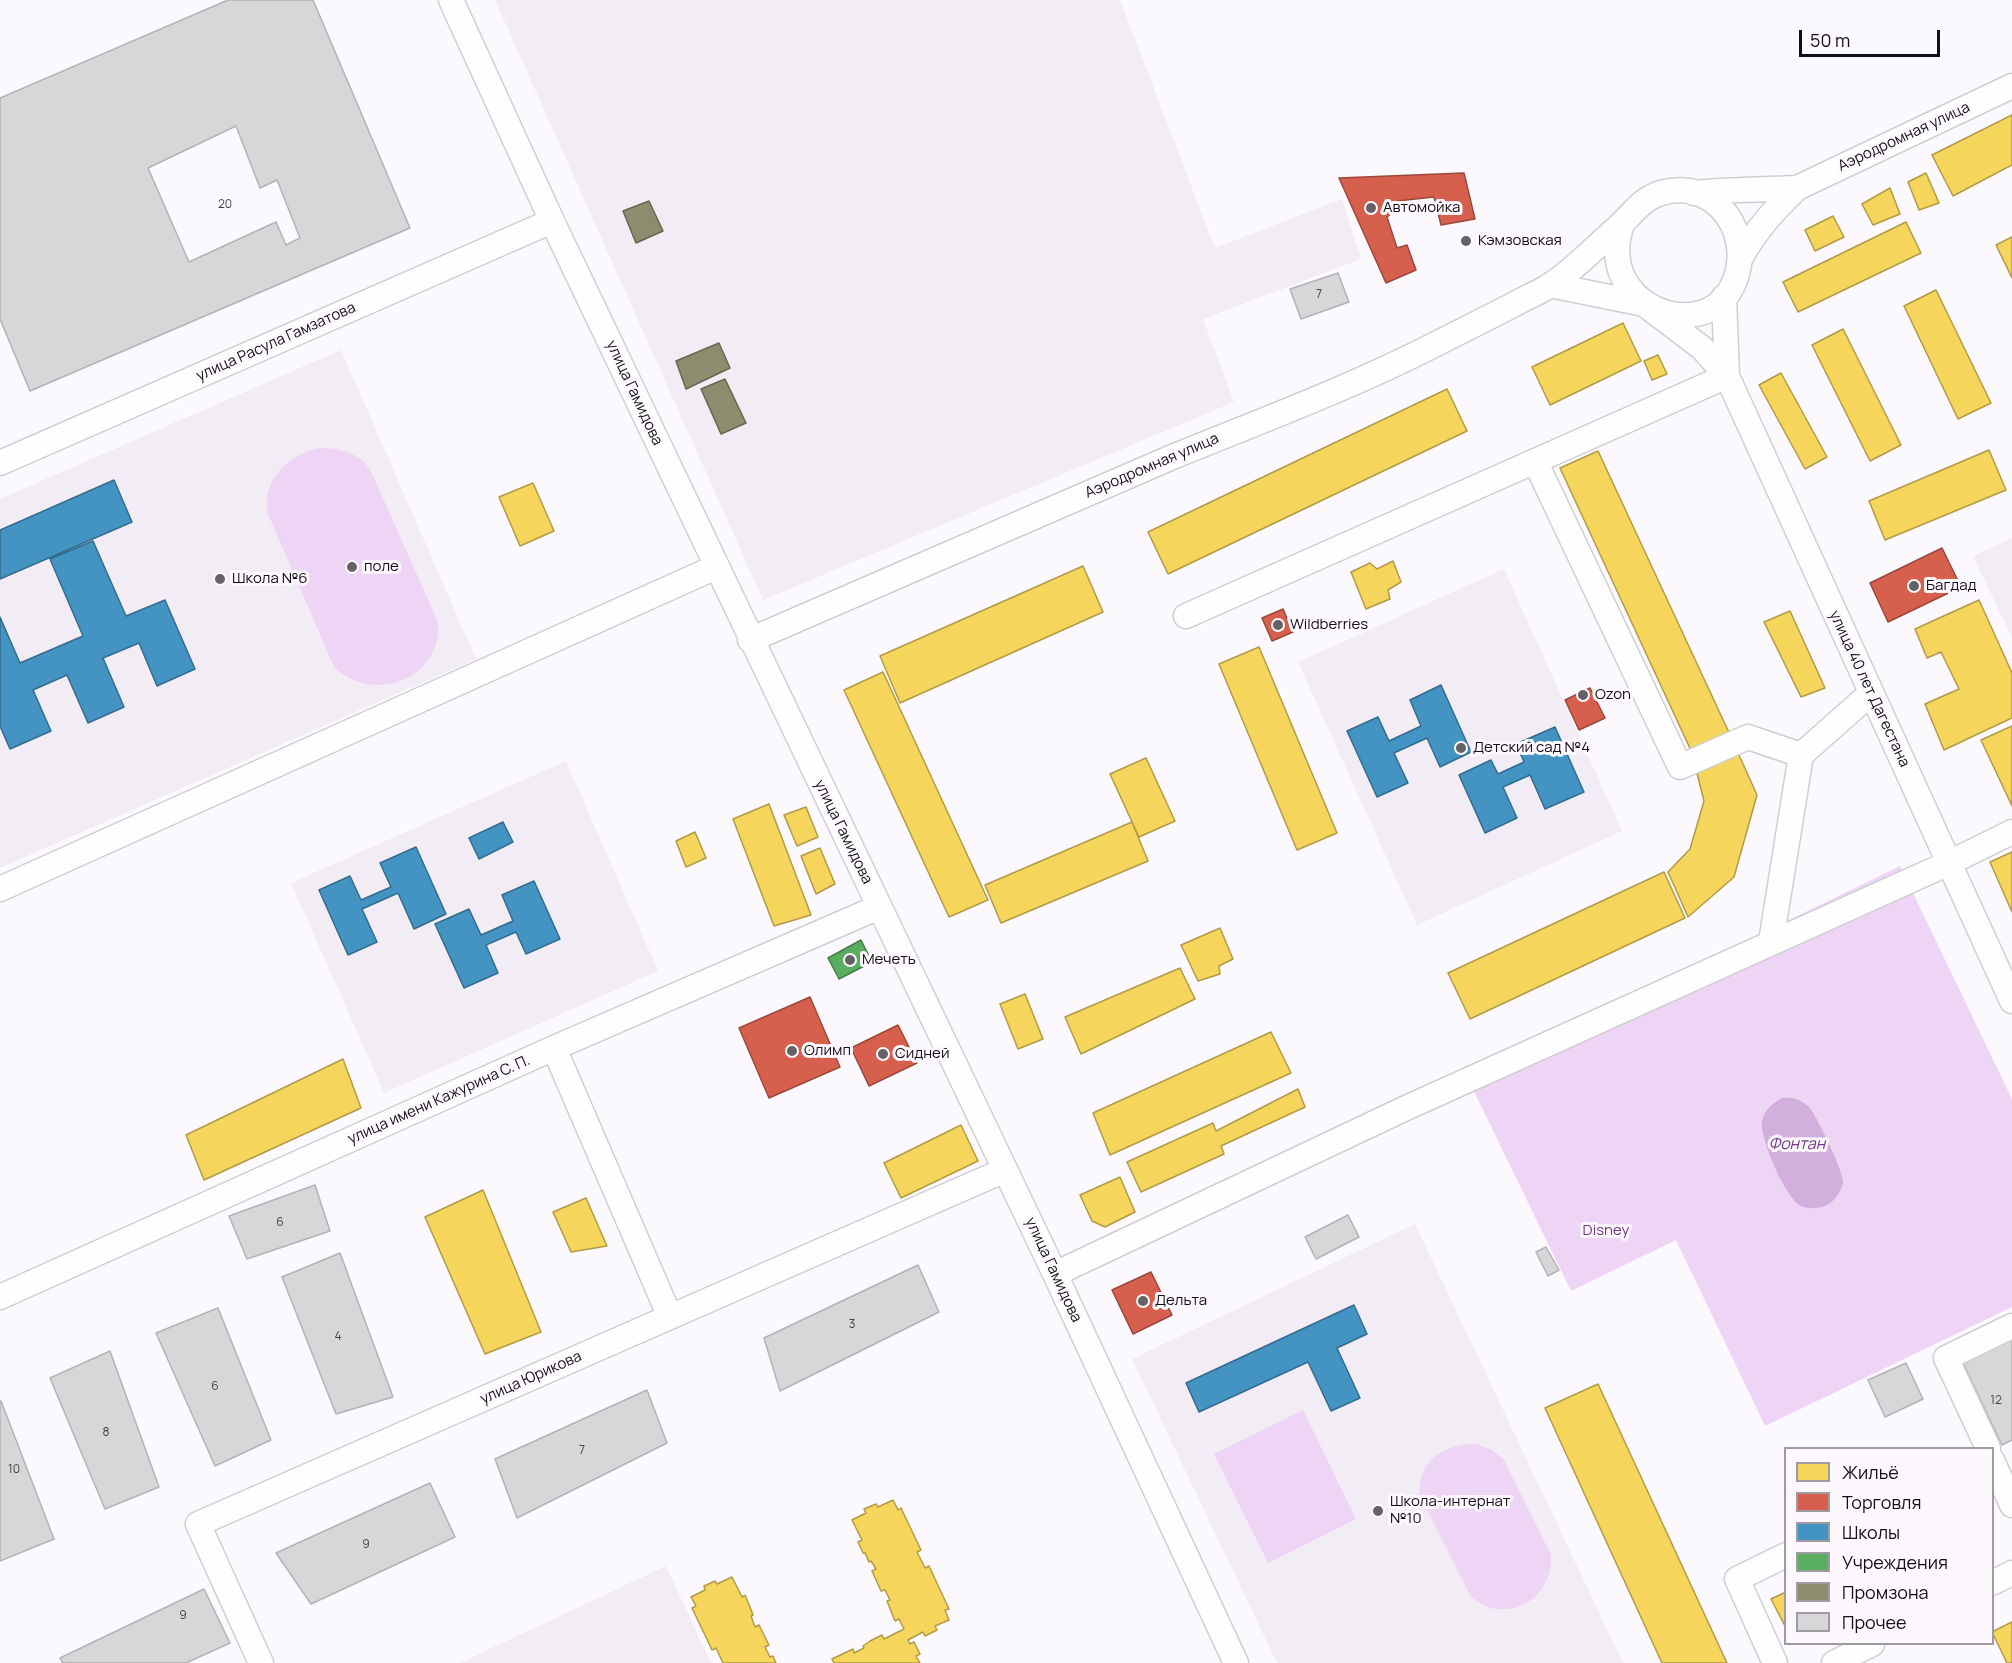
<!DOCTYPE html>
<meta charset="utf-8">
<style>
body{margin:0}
#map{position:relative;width:2012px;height:1663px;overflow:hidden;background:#fbf9fd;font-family:Manrope,sans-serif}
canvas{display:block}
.legend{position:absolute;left:1784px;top:1447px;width:210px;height:198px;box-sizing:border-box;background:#fcf8fe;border:2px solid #9e9ba0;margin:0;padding:8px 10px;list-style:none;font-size:18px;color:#121012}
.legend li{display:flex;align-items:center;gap:12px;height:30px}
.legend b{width:30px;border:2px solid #9e9ba0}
.scale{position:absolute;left:1799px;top:30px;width:141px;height:27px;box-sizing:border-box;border:3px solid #121012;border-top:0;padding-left:8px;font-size:18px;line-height:21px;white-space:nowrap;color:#121012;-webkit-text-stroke:4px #fcf8fe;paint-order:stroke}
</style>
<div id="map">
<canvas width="2012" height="1663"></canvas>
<ul class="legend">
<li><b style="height:16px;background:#f6d55c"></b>Жильё</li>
<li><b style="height:16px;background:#d6604d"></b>Торговля</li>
<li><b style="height:16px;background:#4393c3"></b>Школы</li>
<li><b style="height:16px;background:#5aae61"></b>Учреждения</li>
<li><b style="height:16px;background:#8c8c6e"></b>Промзона</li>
<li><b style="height:16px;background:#d8d6d9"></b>Прочее</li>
</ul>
<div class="scale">50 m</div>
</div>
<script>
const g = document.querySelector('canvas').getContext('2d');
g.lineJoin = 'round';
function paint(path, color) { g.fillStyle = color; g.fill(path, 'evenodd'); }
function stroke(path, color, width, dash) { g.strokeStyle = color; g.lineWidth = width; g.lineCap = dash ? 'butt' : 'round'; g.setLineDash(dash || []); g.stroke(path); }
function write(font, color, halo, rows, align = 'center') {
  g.font = font + ' Manrope,sans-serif'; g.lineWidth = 6; g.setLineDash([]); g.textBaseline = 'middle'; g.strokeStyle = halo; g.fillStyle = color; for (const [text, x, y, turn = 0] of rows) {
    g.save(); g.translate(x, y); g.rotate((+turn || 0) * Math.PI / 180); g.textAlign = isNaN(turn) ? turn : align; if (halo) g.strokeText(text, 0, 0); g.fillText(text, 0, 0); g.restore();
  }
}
paint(new Path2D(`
 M495 0H1120L1215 248 1342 199 1361 259 1203 319 1234 402 763 600Z
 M341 350 476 659 0 868V499Z
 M2012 538V638L1973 556Z
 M1504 569 1622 831 1417 925 1298 662Z
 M566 761 658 971 384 1093 291 883Z
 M1415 1224 1623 1663H1277L1132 1359Z
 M666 1566 711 1663H460Z`), '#f2ecf5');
paint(new Path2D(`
 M322 448C340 448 358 453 370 469L438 622C443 679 373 705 334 667L268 514C261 479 290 452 322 448Z
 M1900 866 2012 1099V1307L1765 1426 1676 1240 1571 1291 1467 1077Z
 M1303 1410 1356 1519 1268 1563 1214 1454Z
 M1476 1444 1492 1450 1504 1460 1551 1555C1553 1587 1528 1613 1496 1609 1486 1608 1478 1602 1471 1597L1420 1496C1417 1460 1444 1444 1476 1444Z`), '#eed5f6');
paint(new Path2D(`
 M1782 1098C1794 1097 1802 1100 1810 1108 1818 1119 1844 1172 1843 1183 1842 1190 1834 1202 1827 1205 1819 1209 1809 1209 1801 1206 1786 1199 1759 1137 1762 1121 1764 1110 1773 1103 1782 1098Z`), '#d3afdd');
const homes = new Path2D(`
 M2012 115V165L1953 196 1932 155Z
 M1926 173 1939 203 1919 210 1908 182Z
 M1890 188 1900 214 1873 225 1862 204Z
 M1833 216 1844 237 1815 251 1805 230Z
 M1906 222 1921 253 1798 312 1783 282Z
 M2012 237V278L1996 245Z
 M1936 290 1991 403 1958 419 1904 306Z
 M1623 323 1641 361 1550 405 1532 367Z
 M1843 329 1901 445 1870 461 1812 345Z
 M1658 355 1667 374 1652 380 1644 361Z
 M1781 373 1827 457 1805 469 1759 385Z
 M1447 389 1467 431 1168 574 1148 532Z
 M1989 450 2006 490 1885 540 1869 501Z
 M1598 451 1732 739 1694 757 1560 468Z
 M533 483 554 531 520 546 499 497Z
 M1393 561 1401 582 1388 590 1390 599 1366 609 1351 572 1370 563 1377 569Z
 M1083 566 1103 612 900 703 880 656Z
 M1979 600 2012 673V718L1944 750 1925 704 1959 689 1941 652 1927 658 1915 629Z
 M1790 611 1825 688 1801 697 1764 622Z
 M1259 647 1337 833 1297 850 1219 664Z
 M883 672 988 900 949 917 844 690Z
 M2012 726V806L1981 740Z
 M1735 746 1757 795 1734 877 1688 917 1668 872 1690 849 1704 801 1695 765Z
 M1146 758 1175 821 1139 837 1110 774Z
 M769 804 811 915 774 926 733 819Z
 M806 807 818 837 797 846 784 815Z
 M1132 822 1148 861 1001 923 985 885Z
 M695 832 706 858 686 867 676 841Z
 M820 848 835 884 816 894 801 856Z
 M2012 852V912L1990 862Z
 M1664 872 1685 918 1470 1019 1448 973Z
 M1220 928 1233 959 1219 966 1220 974 1198 981 1181 945Z
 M1180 968 1195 999 1081 1054 1065 1017Z
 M1025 994 1043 1039 1018 1049 1000 1004Z
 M1271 1032 1291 1073 1110 1155 1093 1113Z
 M343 1059 361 1108 204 1180 186 1135Z
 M1298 1089 1305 1107 1221 1146 1224 1154 1141 1192 1127 1162 1213 1123 1216 1131Z
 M961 1125 978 1161 901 1198 884 1163Z
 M1120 1177 1135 1212 1105 1227 1092 1221 1080 1195Z
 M483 1190 541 1332 485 1354 425 1217Z
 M586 1198 607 1246 571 1252 553 1212Z
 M1598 1384 1727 1663H1662L1545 1408Z
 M893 1500 898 1510 901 1508 921 1550 917 1552 925 1568 929 1566 949 1609 945 1610 949 1620 935 1626 937 1630 925 1636 923 1632 908 1640 910 1644 914 1642 920 1654 916 1656 920 1663H834L832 1659 853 1649 854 1653 864 1648 863 1646 870 1641 882 1635 884 1639 904 1629 899 1619 895 1621 887 1601 890 1600 885 1590 881 1591 872 1571 876 1569 871 1561 869 1562 865 1553H863L858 1542 862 1540 852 1520 866 1513 864 1509 876 1504 878 1507Z
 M732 1577 742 1597 745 1595 750 1607 753 1615 751 1616 755 1627 759 1625 769 1645 765 1647 770 1657 773 1656 776 1663H723L716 1648 712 1650 692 1608 696 1606 691 1597 705 1590 704 1586 715 1581 717 1584Z
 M1786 1592V1628L1771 1599Z
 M2012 1622V1663H2007L1992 1632Z`);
paint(homes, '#f6d55c');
stroke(homes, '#b29a46', 1.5);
const shops = new Path2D(`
 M1464 173 1475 219 1441 225 1434 197 1397 201 1396 210 1387 217 1397 248 1407 245 1416 270 1386 283 1339 178Z
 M1942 548 1961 587 1888 622 1870 583Z
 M1283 609 1293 632 1272 641 1262 618Z
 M1590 688 1605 718 1579 730 1565 700Z
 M810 997 840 1067 769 1098 739 1028Z
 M898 1025 917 1063 869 1086 851 1048Z
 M1151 1272 1172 1315 1133 1334 1112 1290Z`);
paint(shops, '#d6604d');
stroke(shops, '#9b483b', 1.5);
const schools = new Path2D(`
 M114 480 132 522 0 579V530Z
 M93 541 126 616 165 600 195 669 157 686 139 643 103 658 124 707 88 723 67 675 33 690 51 731 10 749 0 726V617L20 663 83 636 50 559Z
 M1441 685 1471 752 1440 767 1427 738 1394 753 1408 783 1377 797 1347 731 1378 717 1389 741 1421 726 1410 700Z
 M1555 727 1584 792 1545 809 1530 775 1503 787 1517 818 1485 833 1459 775 1491 760 1498 774 1524 762 1516 744Z
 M503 822 513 842 479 859 469 838Z
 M416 847 446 914 414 929 398 893 362 909 377 942 348 955 319 890 350 876 361 900 391 887 380 863Z
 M534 881 560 939 526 954 516 932 486 945 498 973 464 988 435 924 469 909 481 935 513 921 502 895Z
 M1354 1305 1367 1334 1337 1348 1360 1398 1331 1411 1308 1362 1199 1412 1186 1383Z`);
paint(schools, '#4393c3');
stroke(schools, '#346c8e', 1.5);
const public = new Path2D(`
 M861 940 872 962 839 979 828 958Z`);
paint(public, '#5aae61');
stroke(public, '#447f49', 1.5);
const industry = new Path2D(`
 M649 201 663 231 636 243 623 211Z
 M719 343 730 368 686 389 676 361Z
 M725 379 746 423 721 434 701 389Z`);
paint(industry, '#8c8c6e');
stroke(industry, '#676752', 1.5);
const building = new Path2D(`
 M228 0H313L410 228 30 391 0 319V98Z
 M236 126 260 188 277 180 300 238 286 245 276 222 189 262 148 168Z
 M1338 273 1349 302 1301 319 1290 289Z
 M315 1185 330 1231 247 1259 229 1216Z
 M1348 1215 1359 1237 1316 1259 1305 1237Z
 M1546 1247 1559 1270 1548 1276 1536 1252Z
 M340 1253 393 1397 336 1414 282 1277Z
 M918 1265 939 1312 780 1391 764 1338Z
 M218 1308 271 1440 215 1466 156 1333Z
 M2012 1337V1440L2002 1445 1962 1361Z
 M110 1351 159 1487 105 1509 50 1378Z
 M1906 1363 1923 1399 1885 1417 1868 1380Z
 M647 1390 667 1443 517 1518 495 1459Z
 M1 1401 54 1539 0 1561V1401Z
 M430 1483 455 1537 311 1604 276 1553Z
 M204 1589 230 1643 186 1663H63L60 1658Z`);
paint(building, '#d8d6d9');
stroke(building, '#b4b2b4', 1.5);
const minor = new Path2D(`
 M451 0 552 221 1055 1274 1236 1663
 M1694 193C1728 189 1762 190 1797 188
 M1740 259C1755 231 1774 210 1797 188L2012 86
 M1550 285 1644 304 1702 348 1727 376 2012 1001
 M1724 297 1727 376
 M1535 461 1680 767 1748 737 1801 755
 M0 463 552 221
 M1186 616 1727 376
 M750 640C890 578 1030 518 1170 458 1258 422 1350 388 1434 345 1460 332 1487 318 1513 305 1525 298 1538 293 1549 286 1572 272 1596 246 1617 228 1633 214 1642 197 1665 192 1719 180 1755 237 1733 285 1704 347 1593 307 1622 224
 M0 889 716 567
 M1771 942 1801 755 1871 693
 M554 1048 670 1317
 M1055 1274 1406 1108 1949 863 2012 832
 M0 1297 554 1048 879 907
 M1988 1448 1946 1358 2012 1326
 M1992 1460 2012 1505
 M1992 1583 2012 1573
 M261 1663 198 1524 1005 1170
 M1775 1663 1737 1579 1786 1555
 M1834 1663 1872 1644`);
stroke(minor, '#d0ced0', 27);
stroke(minor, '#fefeff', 24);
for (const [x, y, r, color] of [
 [1371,208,6,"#646264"],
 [1466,241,6,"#646264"],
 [352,567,6,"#646264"],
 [220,579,6,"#646264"],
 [1914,586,6,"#646264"],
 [1278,625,6,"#646264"],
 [1583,695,6,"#646264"],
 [1461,748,6,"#646264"],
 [850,960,6,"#646264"],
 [792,1051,6,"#646264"],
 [883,1054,6,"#646264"],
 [1143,1301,6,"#646264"],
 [1378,1511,6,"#646264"]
]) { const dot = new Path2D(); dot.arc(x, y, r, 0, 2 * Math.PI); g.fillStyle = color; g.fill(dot); stroke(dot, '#fcf8fe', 2); }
write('12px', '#444244', null, [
 ["20",225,205],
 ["7",1319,295],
 ["6",280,1223],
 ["3",852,1325],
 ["4",338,1337],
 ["6",215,1387],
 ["12",1996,1401],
 ["8",106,1433],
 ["7",582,1451],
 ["10",14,1470],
 ["9",366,1545],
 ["9",183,1616]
]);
write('15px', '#121012', '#fcf8fe', [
 ["Аэродромная улица",1904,137,-25],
 ["улица Расула Гамзатова",276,342,-24],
 ["улица Гамидова",634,393,65],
 ["Аэродромная улица",1152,466,-23],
 ["улица 40 лет Дагестана",1869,689,65],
 ["улица Гамидова",843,832,64],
 ["улица имени Кажурина С. П.",439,1100,-24],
 ["улица Гамидова",1053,1270,65],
 ["улица Юрикова",531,1378,-24]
]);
write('15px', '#121012', '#fcf8fe', [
 ["Автомойка",1383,208],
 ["Кэмзовская",1478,241],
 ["поле",364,567],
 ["Школа №6",232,579],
 ["Багдад",1926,586],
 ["Wildberries",1290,625],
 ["Ozon",1595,695],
 ["Детский сад №4",1473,748],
 ["Мечеть",862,960],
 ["Олимп",804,1051],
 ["Сидней",895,1054],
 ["Дельта",1155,1301],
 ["Школа-интернат",1390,1502],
 ["№10",1390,1519]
], 'left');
write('15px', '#743684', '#fcf8fe', [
 ["Disney",1606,1231]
]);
write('italic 16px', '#773987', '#fcf8fe', [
 ["Фонтан",1797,1145]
]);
</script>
